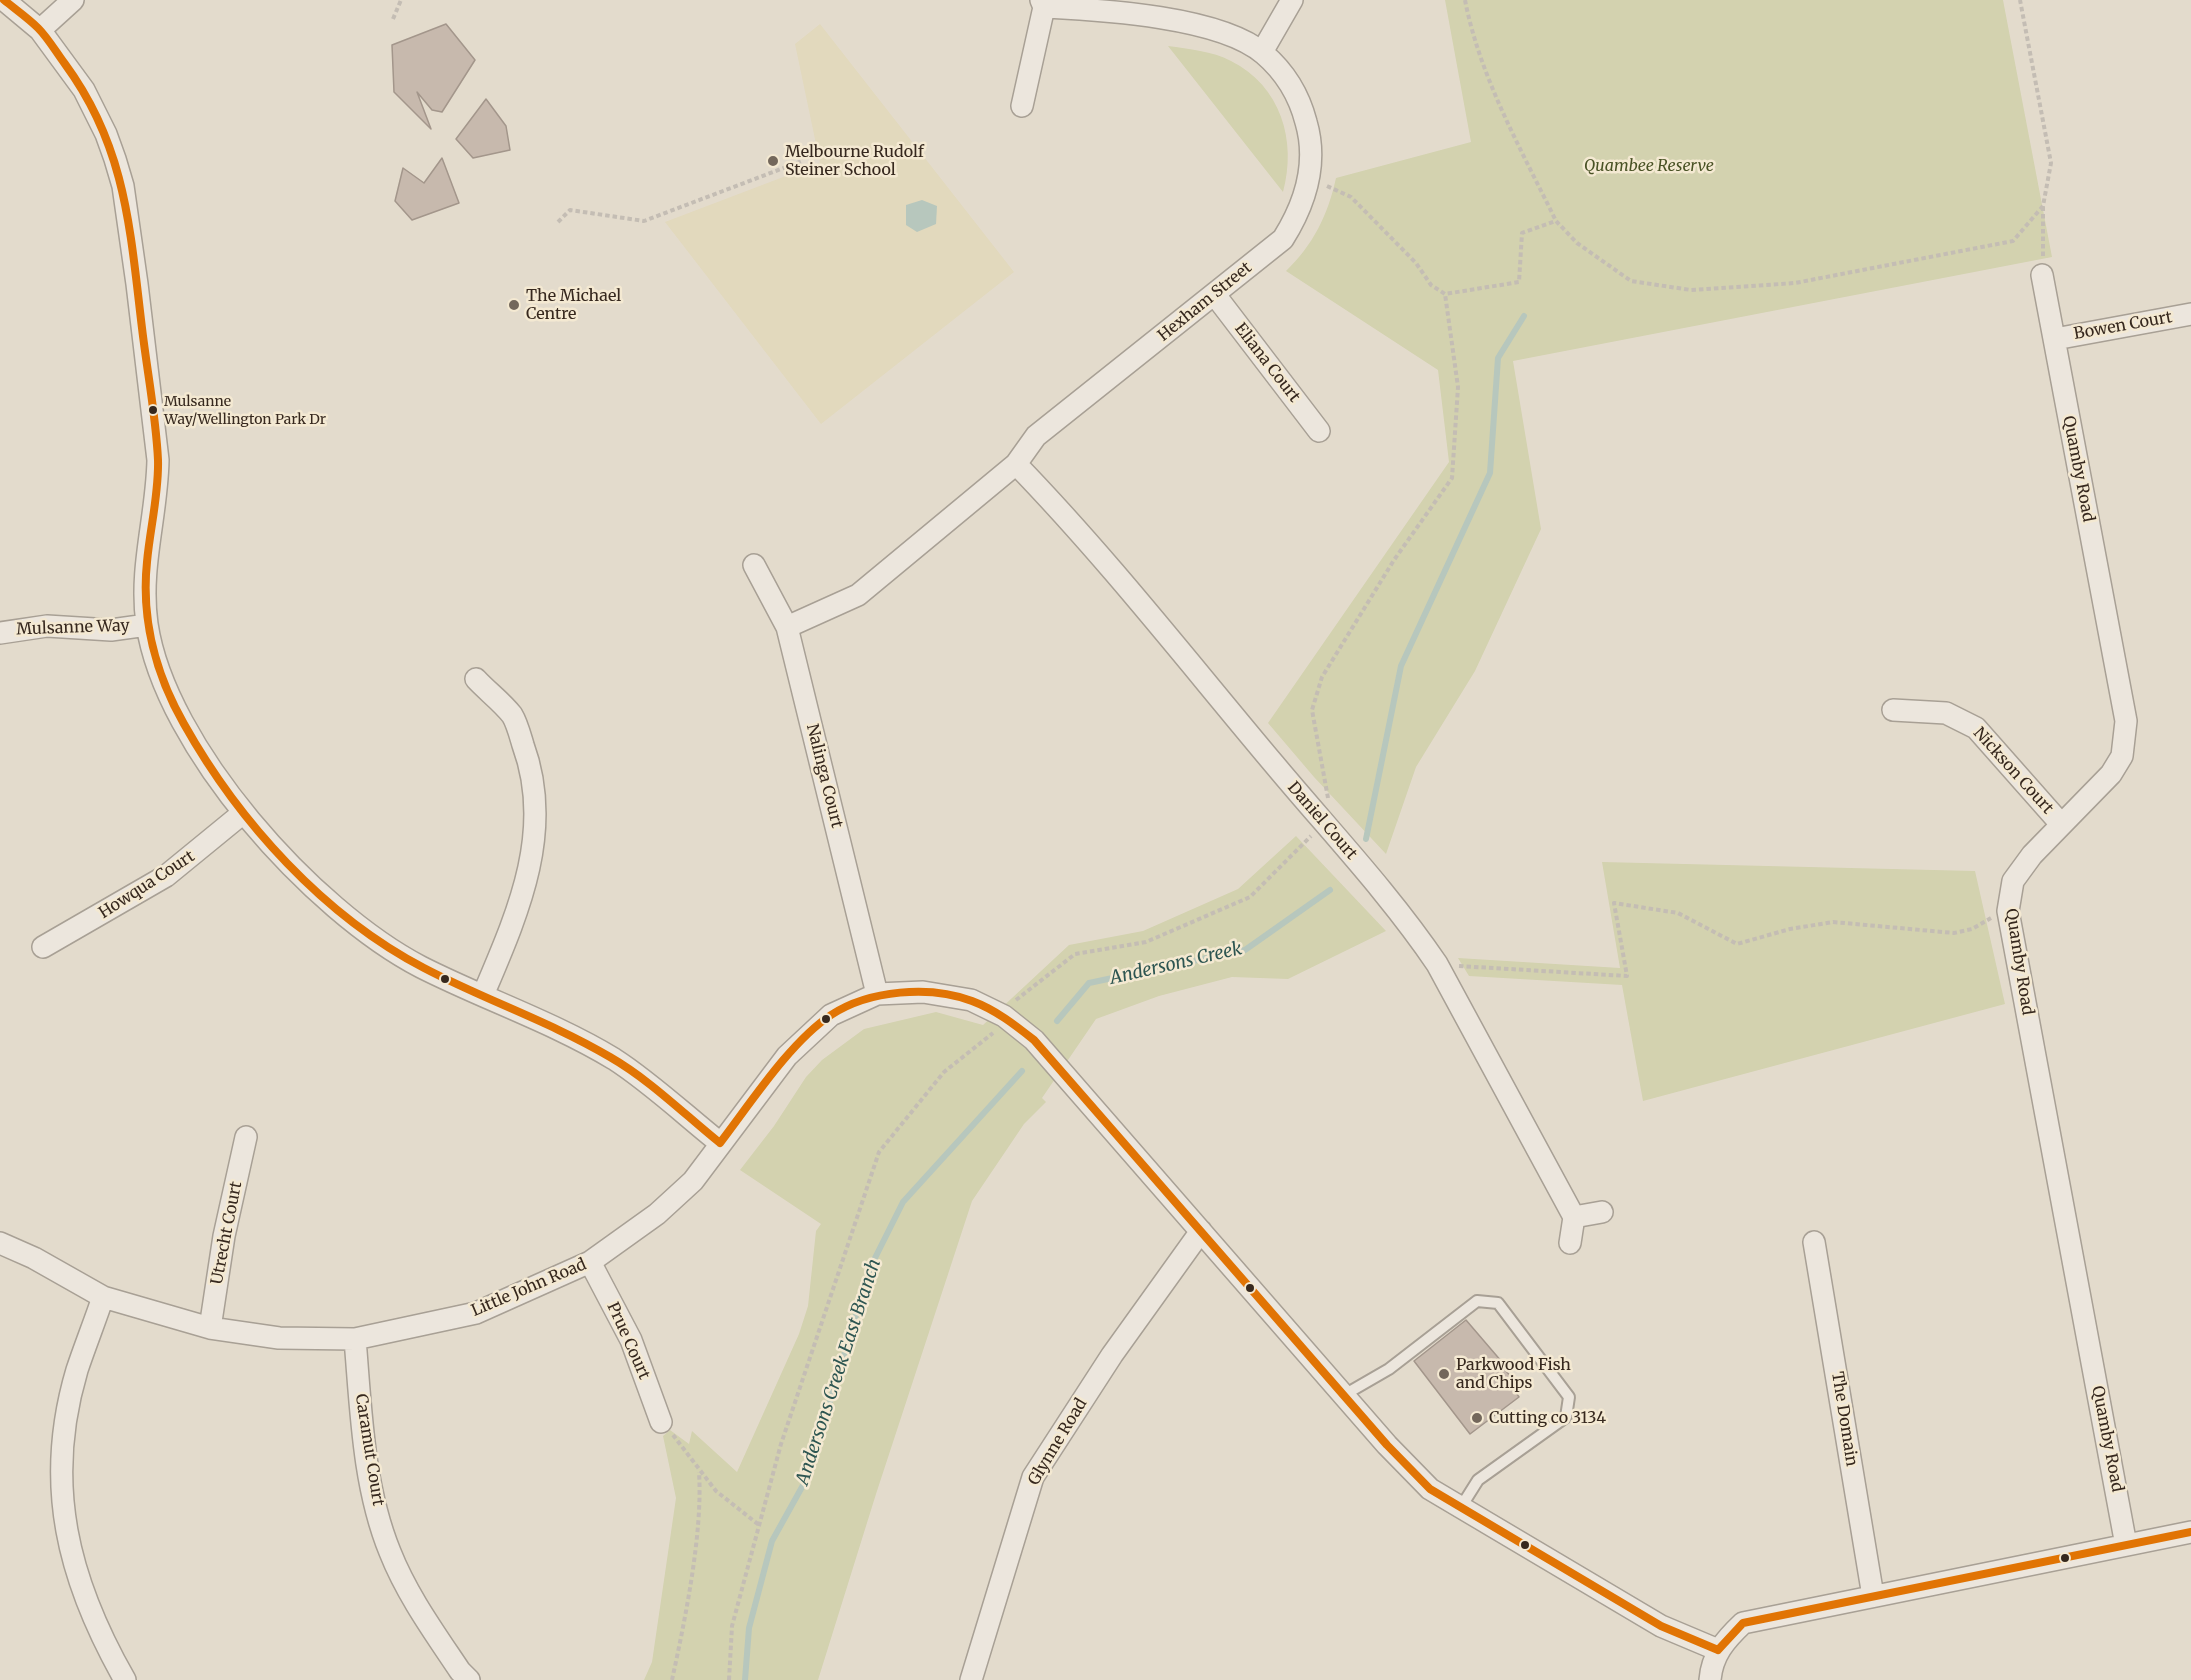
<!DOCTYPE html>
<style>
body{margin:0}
canvas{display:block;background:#e3dbcc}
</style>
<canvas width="2191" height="1680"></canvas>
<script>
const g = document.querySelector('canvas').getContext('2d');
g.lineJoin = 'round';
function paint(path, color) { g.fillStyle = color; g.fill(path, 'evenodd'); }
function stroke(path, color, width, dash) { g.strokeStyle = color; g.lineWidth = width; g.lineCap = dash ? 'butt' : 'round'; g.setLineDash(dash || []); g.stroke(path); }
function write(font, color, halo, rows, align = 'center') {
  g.font = font + ' Merriweather,serif'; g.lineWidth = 5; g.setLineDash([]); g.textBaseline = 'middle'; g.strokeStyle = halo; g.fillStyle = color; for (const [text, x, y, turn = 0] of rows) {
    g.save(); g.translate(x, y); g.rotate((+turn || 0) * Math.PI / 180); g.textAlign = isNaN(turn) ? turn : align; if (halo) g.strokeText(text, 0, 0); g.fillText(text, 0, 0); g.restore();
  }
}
paint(new Path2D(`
 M820 24 1014 272 821 424 665 222 820 163 795 44Z`), '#e2d9bd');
paint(new Path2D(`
 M1445 0H2003L2052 257 1513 361 1541 529 1475 671 1416 767 1386 854 1314 777 1268 723 1449 462 1438 370 1286 271C1313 245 1328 215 1336 178L1471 142Z
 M1168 46C1189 49 1212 51 1231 61 1281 86 1297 141 1283 192Z
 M1296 836 1386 931 1288 979 1232 977 1159 996 1096 1019 1042 1098 1046 1102 1024 1124 972 1201 876 1494 818 1680H644L652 1662 676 1498 663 1436 670 1430 689 1444 692 1431 737 1472 799 1334 808 1306 816 1231 821 1224 740 1170 774 1126 806 1077 822 1060 864 1029 936 1012 983 1025 1069 945 1143 931 1238 889Z
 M1602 862 1975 871 2005 1004 1643 1101 1622 985 1469 976 1458 958 1620 968Z`), '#d3d2af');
paint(new Path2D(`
 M922 200 937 206 936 224 917 232 906 225V205Z`), '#b7c7bd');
stroke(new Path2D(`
 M1366 839 1401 666 1490 473 1498 358 1524 316
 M1057 1021 1089 983 1245 950 1330 890
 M745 1680 749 1628 772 1541 807 1478 870 1268 903 1202 1022 1071`), '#b7c7bd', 6);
const building = new Path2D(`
 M446 24 475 60 442 112 432 110 417 92 431 129 394 92 392 45Z
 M486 99 506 126 510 150 473 158 456 139Z
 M442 158 459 203 412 220 395 201 403 168 424 183Z
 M1466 1320 1502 1362 1500 1364 1512 1378 1508 1381 1519 1397 1470 1434 1414 1361Z`);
paint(building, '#c7b9ad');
stroke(building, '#a3968b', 1.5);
const lane = new Path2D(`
 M1344 1395 1389 1369 1477 1301 1498 1303 1569 1397 1566 1417 1478 1480 1461 1507`);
const street = new Path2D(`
 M4 0 40 30 84 90 106 134 115 159 123 186 137 284 158 460C157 516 139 568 147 624 165 747 313 911 421 967 484 999 553 1022 614 1059 650 1082 686 1116 720 1143
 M40 30 73 0
 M1262 52 1292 0
 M1022 106 1044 7 1041 0
 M2042 275 2126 721 2122 756 2111 774 2032 855 2013 881 2008 911 2126 1545
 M1215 295 1319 431
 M2055 339 2191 314
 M1016 464C1108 559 1189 663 1274 764 1329 830 1389 893 1437 964L1574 1217 1570 1243
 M754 565 787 627 877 994
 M787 627 858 595 1016 464 1036 436 1283 239C1305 204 1318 163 1306 122 1299 95 1285 72 1264 54 1220 16 1100 10 1044 7
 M0 633 47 626 111 630 147 625
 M476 679C487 691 502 702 512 715 517 723 520 735 523 745 555 832 517 915 483 995
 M1893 710 1946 713 1976 728 2060 823
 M43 947 166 876 243 813
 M1574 1217 1602 1212
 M1814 1242 1873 1596
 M0 1243 34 1258 103 1297 210 1328 279 1338 355 1339 476 1313 590 1262 657 1214 693 1181 787 1056 831 1015 877 994 923 992 971 1000 1004 1016 1034 1040 1387 1445 1430 1489 1661 1626 1718 1650
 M590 1262 631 1340 661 1422
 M103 1297C95 1321 85 1346 77 1370 43 1484 68 1580 125 1680
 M210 1328 224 1236 246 1137
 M355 1339C361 1410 363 1486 390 1552 407 1595 434 1632 460 1671L469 1680
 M971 1680 1033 1477 1112 1355 1201 1231
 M1710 1680C1712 1655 1725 1640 1743 1623L2191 1532`);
stroke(lane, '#a8a095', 14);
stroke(street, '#a8a095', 24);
stroke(new Path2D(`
 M1465 0C1480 78 1522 151 1556 221
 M393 19 401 0
 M1327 186 1351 197 1416 263 1431 285 1445 294 1519 282 1522 233 1556 221 1577 243 1631 281 1691 290 1795 283 2013 241 2043 206 2051 163 2020 0
 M558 222 570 210 644 221 802 161
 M2043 256V206
 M1328 798 1312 710 1322 677 1394 560 1452 478 1458 387 1445 294
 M1459 966 1627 976 1614 903 1678 913 1737 944 1790 929 1833 922 1954 933 1972 929 1991 918
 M1016 1000 1075 954 1146 942 1250 897 1311 836
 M673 1435 716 1491 759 1525
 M672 1680C685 1620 703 1533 699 1472
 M729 1680 732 1626 781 1444 879 1152 944 1072 993 1033`), '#c4bdb4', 4, [4.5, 3]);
stroke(lane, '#ece6dd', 10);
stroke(street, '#ece6dd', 21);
stroke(new Path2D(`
 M4 0C15 9 28 18 38 28 48 38 56 52 65 64 126 147 130 229 142 328 147 371 156 416 158 460 159 494 150 528 147 562 141 619 156 675 184 724 239 822 324 916 424 968 485 1000 551 1022 610 1057 650 1080 684 1114 720 1143
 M720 1143C750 1104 790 1042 831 1015 869 990 930 985 972 1001 996 1010 1015 1025 1034 1040L1387 1445 1430 1489 1661 1626 1718 1650
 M1718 1650 1743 1623 2191 1532`), '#e17404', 8);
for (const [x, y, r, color] of [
 [773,161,6,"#73675b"],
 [514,305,6,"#73675b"],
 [153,410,5,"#36281e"],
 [445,979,5,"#36281e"],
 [826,1019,5,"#36281e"],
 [1250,1288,5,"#36281e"],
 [1444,1374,6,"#73675b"],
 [1477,1418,6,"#73675b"],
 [1525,1545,5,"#36281e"],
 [2065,1558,5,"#36281e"]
]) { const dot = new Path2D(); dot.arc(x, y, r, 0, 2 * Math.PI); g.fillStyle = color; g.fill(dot); stroke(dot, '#f4e9d2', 2); }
write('14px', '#36281e', '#f4e9d2', [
 ["Mulsanne",164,402],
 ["Way/Wellington Park Dr",164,420]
], 'left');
write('16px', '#36281e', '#f4e9d2', [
 ["Melbourne Rudolf",785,152],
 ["Steiner School",785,170],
 ["The Michael",526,296],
 ["Centre",526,314],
 ["Parkwood Fish",1456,1365],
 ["and Chips",1456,1383],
 ["Cutting co 3134",1489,1418]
], 'left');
write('italic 16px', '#495225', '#f4e9d2', [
 ["Quambee Reserve",1649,166]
]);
write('16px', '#36281e', '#f4e9d2', [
 ["Hexham Street",1205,302,-39],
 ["Bowen Court",2123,326,-10],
 ["Eliana Court",1267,363,52],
 ["Quamby Road",2078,469,79],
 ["Mulsanne Way",73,628,-2],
 ["Nickson Court",2013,771,48],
 ["Nalinga Court",824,776,76],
 ["Daniel Court",1322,821,49],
 ["Howqua Court",147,885,-33],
 ["Quamby Road",2019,962,81],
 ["Utrecht Court",227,1233,-79],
 ["Little John Road",529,1288,-23],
 ["Prue Court",628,1341,66],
 ["The Domain",1844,1419,81],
 ["Quamby Road",2107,1439,79],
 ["Glynne Road",1058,1442,-59],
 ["Caramut Court",369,1450,81]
]);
write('italic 18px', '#2d5551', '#f4e9d2', [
 ["Andersons Creek",1176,964,-13],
 ["Andersons Creek East Branch",839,1372,-72]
]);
</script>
